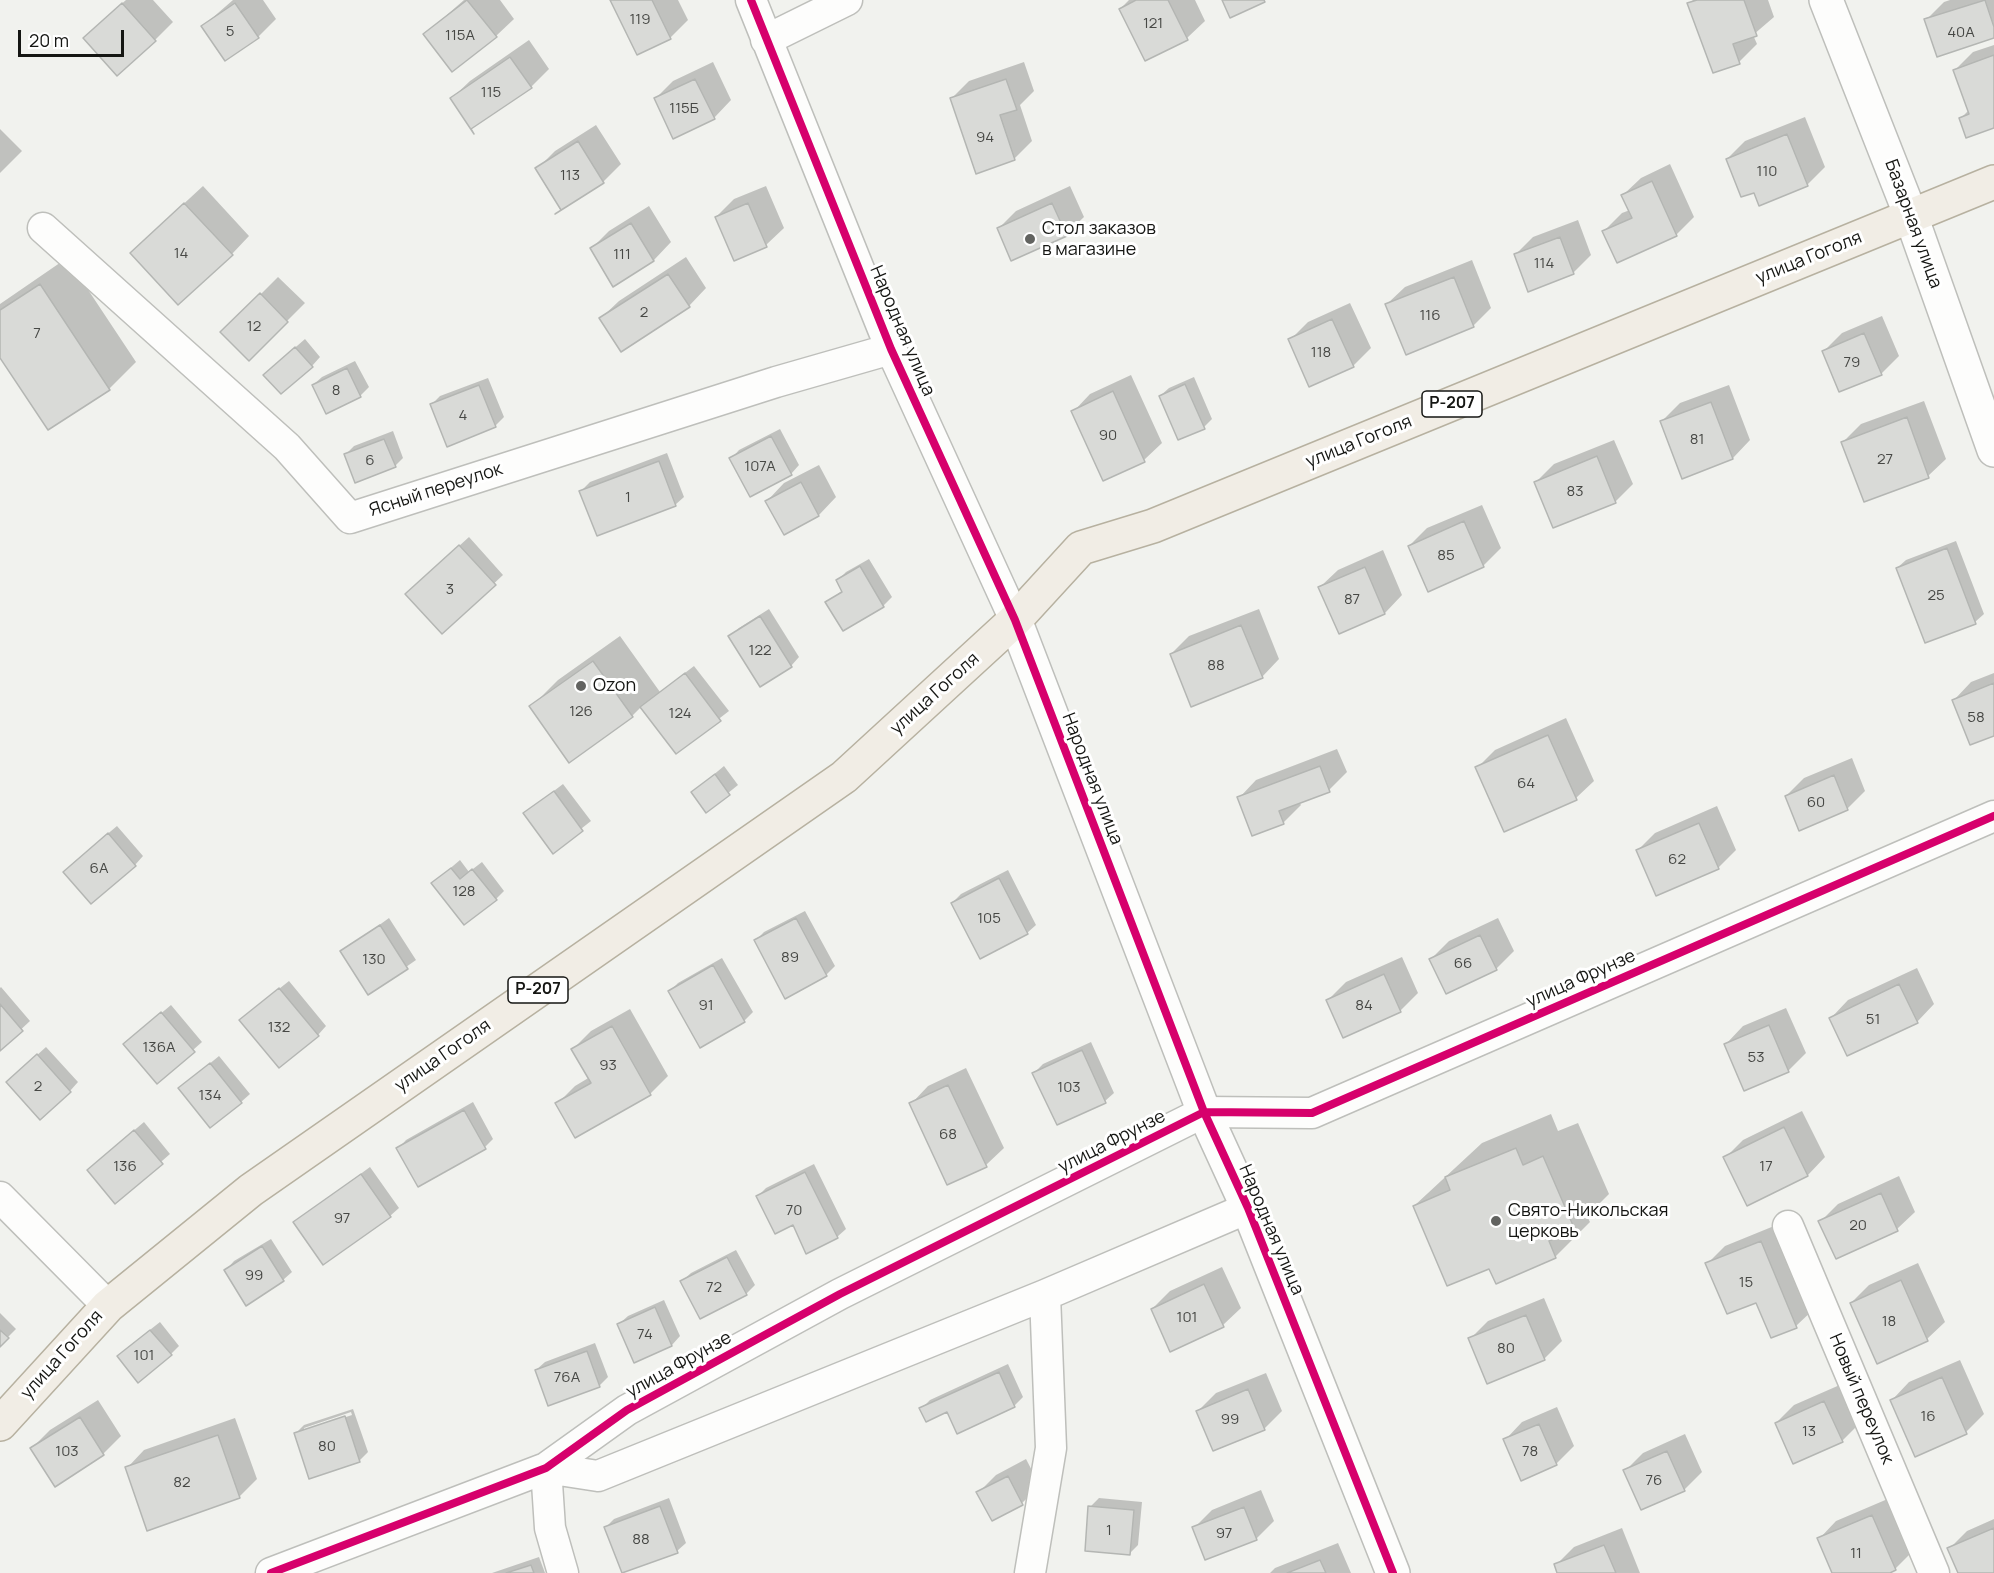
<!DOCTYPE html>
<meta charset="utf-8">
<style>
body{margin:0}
#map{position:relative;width:1994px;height:1573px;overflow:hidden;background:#f1f2ee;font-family:Manrope,sans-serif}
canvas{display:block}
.scale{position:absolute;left:18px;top:30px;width:106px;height:27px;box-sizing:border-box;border:3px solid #151613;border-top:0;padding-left:8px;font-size:18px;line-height:21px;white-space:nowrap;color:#151613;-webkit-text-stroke:4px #fff;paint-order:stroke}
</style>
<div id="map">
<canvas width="1994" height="1573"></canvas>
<div class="scale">20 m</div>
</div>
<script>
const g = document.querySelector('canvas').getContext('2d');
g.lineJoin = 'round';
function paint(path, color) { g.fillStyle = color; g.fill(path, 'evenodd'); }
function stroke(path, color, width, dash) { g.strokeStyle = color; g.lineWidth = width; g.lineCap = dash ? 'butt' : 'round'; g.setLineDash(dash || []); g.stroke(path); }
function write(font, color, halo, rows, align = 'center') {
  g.font = font + ' Manrope,sans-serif'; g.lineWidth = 6; g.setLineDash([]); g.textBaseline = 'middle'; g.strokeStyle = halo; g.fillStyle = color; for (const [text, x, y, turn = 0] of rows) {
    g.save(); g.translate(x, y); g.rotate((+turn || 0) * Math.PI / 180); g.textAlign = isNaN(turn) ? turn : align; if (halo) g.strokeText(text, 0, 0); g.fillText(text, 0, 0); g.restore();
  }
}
paint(new Path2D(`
 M126 0H153L173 22 155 40 103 20Z
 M233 0H263L276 19 258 37 203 26Z
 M464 0H500L514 19 496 36 425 34Z
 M612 0H678L688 20 670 38Z
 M1129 0H1195L1205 21 1187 38 1120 9Z
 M1693 0H1768L1774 17 1753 35 1757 44 1739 62 1689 4Z
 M1950 0H1994V36L1926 20 1944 2Z
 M529 40 549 69 531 87 452 98 470 81Z
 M1994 45V127L1961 118 1969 110 1955 70 1973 52Z
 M713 62 731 100 714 118 655 99 673 81Z
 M1024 62 1034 91 1020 105 1032 141 1014 159 951 99 969 81Z
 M1805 117 1825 167 1807 185 1727 159 1745 141Z
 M596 125 621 164 603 182 562 208 537 169 555 151Z
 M0 129 22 151 0 173Z
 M1670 164 1694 217 1676 235 1604 231 1622 213 1630 210 1623 195 1641 178Z
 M203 186 249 236 232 254 150 235Z
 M766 186 784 228 766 245 716 217 734 199Z
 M1070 186 1084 217 1066 234 999 228 1016 211Z
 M649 206 671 242 654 260 614 284 592 248 609 231Z
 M1578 220 1591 255 1573 273 1515 255 1533 237Z
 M686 257 706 288 689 306 601 318 619 301Z
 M67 258 136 362 109 389 49 428 0 355V304Z
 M1472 260 1491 308 1473 326 1387 304 1405 287Z
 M278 277 305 303 249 359 223 332Z
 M1350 303 1371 348 1353 366 1290 340 1308 322Z
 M1882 316 1899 356 1881 374 1824 351 1842 333Z
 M305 339 320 357 312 366H274Z
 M355 361 369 387 360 396 313 385 322 377Z
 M1131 375 1162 443 1144 460 1104 479 1073 412 1090 394Z
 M1194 377 1212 419 1204 427 1160 396 1169 388Z
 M488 378 504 417 495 426 431 405 440 396Z
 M1729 385 1750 440 1733 458 1662 421 1680 403Z
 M1924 401 1946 459 1928 476 1865 500 1843 442 1861 424Z
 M780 429 799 465 791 474 731 459 739 450Z
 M393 431 403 458 395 466 345 455 354 446Z
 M1614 440 1633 484 1615 502 1536 482 1554 464Z
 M667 453 684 497 675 505 581 491 590 482Z
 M819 465 836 497 819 515 784 533 767 501 784 483Z
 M1482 505 1501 548 1483 566 1409 546 1427 528Z
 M469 537 503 575 442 632 415 586Z
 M1956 541 1984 614 1975 622 1926 641 1897 568 1906 560Z
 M1383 550 1402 595 1385 613 1340 632 1320 587 1338 570Z
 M869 559 892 597 883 606 827 602 843 590 837 581 846 572Z
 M769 609 799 657 791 666 730 636 739 628Z
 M1259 609 1279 659 1262 677 1171 654 1189 636Z
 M620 636 660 692 694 666 729 711 676 752 641 707 632 716 531 707 558 680Z
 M1994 673V734L1954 700 1971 682Z
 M1566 718 1594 781 1576 798 1505 830 1477 768 1495 750Z
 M1337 749 1347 772 1329 790 1299 802 1301 805 1283 823 1239 798 1256 780Z
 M1852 758 1865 791 1848 808 1800 829 1786 796 1804 778Z
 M724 766 738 785 707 810 693 792Z
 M563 784 591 821 553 851 525 813Z
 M1717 806 1736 850 1718 868 1637 851 1655 833Z
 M117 826 143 856 135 865 73 863Z
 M460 860 469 872 482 862 504 891 496 899 433 883Z
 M1008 870 1036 925 1027 933 952 903 961 894Z
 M805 911 835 966 826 975 755 941 764 932Z
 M389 918 416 960 369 993 342 952Z
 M1498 918 1514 951 1496 969 1431 959 1449 941Z
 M1402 957 1418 993 1400 1011 1328 1000 1346 982Z
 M722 958 753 1012 744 1021 670 991 678 983Z
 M1917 968 1934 1004 1917 1022 1831 1018 1848 1000Z
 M289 981 326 1026 318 1035 250 1012Z
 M1 987 30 1021 0 1049V988Z
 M171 1005 202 1042 157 1082 134 1036Z
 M1786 1008 1806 1053 1788 1071 1726 1044 1743 1026Z
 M630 1009 668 1076 650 1094 557 1104 575 1086 590 1077 573 1049 591 1031Z
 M1091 1042 1114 1093 1105 1101 1034 1073 1043 1064Z
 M46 1047 78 1082 70 1091 16 1074Z
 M219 1056 250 1094 241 1102 180 1088Z
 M966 1068 1004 1148 986 1165 911 1104 928 1086Z
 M473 1102 493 1139 485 1147 398 1149 406 1140Z
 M1802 1111 1825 1157 1808 1175 1748 1204 1725 1158 1743 1140Z
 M1551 1114 1558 1131 1578 1123 1609 1194 1587 1216 1590 1222 1555 1257 1490 1267 1414 1206 1482 1143Z
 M144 1122 170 1154 115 1202 97 1162Z
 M814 1164 846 1229 837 1237 793 1223 758 1196 766 1188Z
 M370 1167 399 1208 390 1216 295 1222Z
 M1899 1176 1915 1212 1897 1229 1820 1222 1838 1204Z
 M1779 1224 1814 1309 1796 1326 1707 1264 1725 1246Z
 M271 1239 292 1272 283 1280 226 1270 234 1261Z
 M736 1250 755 1285 746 1294 682 1281 691 1273Z
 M1918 1263 1945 1322 1927 1339 1851 1303 1869 1285Z
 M1222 1267 1241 1308 1223 1325 1152 1309 1170 1291Z
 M1544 1298 1562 1341 1544 1359 1470 1339 1488 1321Z
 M664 1300 680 1336 672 1345 635 1361 619 1324 628 1316Z
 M0 1313 16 1329 0 1345Z
 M160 1322 179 1346 171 1354 127 1348Z
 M595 1343 608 1377 599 1386 536 1370 545 1362Z
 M1960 1360 1984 1414 1966 1432 1915 1455 1892 1400 1909 1382Z
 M1008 1364 1023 1397 1014 1406 957 1432 948 1410 921 1409 930 1400Z
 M1266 1373 1282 1411 1264 1429 1198 1411 1216 1393Z
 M1842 1384 1860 1423 1842 1441 1776 1423 1794 1405Z
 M98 1400 121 1436 103 1454 32 1448 50 1430Z
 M1557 1407 1574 1446 1556 1464 1505 1440 1522 1422Z
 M353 1409 368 1452 359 1461 296 1433 304 1425ZM351 1412 352 1415 304 1431V1428Z
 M235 1418 257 1479 239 1497 127 1468 144 1450Z
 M1685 1434 1702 1472 1684 1490 1625 1471 1643 1453Z
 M1026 1459 1040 1486 1022 1503 978 1493 996 1475Z
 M1261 1490 1274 1521 1256 1539 1194 1528 1212 1510Z
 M669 1498 686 1543 677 1551 606 1527 614 1519Z
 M1099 1498 1142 1502 1138 1545 1129 1554 1090 1507Z
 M1890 1498 1913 1551 1895 1569 1886 1573H1834L1819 1539 1836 1521Z
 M1994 1519V1573H1959L1949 1549 1967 1531Z
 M1622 1528 1640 1573H1559L1556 1565 1574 1547Z
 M1338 1543 1351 1573H1270L1275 1568Z
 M539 1557 545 1573H492Z`), '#0003');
const building = new Path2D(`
 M467 0 497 37 452 72 423 34Z
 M610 0H652L671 39 637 55Z
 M1136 0H1168L1188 40 1145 61 1119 9Z
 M1222 0H1264L1265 2 1230 18Z
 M1697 0H1744L1757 36 1733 44 1740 64 1713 73 1687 3Z
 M1985 0 1994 27V38L1937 57 1924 19Z
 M122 3 156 41 117 76 83 38Z
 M235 3 259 38 225 61 201 26Z
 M1994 55V128L1966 138 1959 118 1969 114 1953 70Z
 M510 57 532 88 471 129 474 134 450 98Z
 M695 79 715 119 673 139 654 98Z
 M1006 79 1017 110 1000 115 1015 160 976 174 950 98Z
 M1787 134 1808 186 1759 206 1754 193 1741 197 1726 159Z
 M578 141 604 183 555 214 561 210 535 168Z
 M1652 181 1677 236 1617 263 1602 231 1632 218 1621 195Z
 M184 203 233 255 178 305 130 253Z
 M748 203 767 247 734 261 715 217Z
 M1052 203 1067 236 1011 261 997 228Z
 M631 223 654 261 613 287 590 248Z
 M1560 237 1574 274 1528 292 1514 254Z
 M668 274 690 307 621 352 599 318Z
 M1454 277 1474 327 1406 355 1385 304Z
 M40 284 110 390 48 430 0 358V310Z
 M260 293 288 322 249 361 220 332Z
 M1332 319 1354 367 1309 387 1288 339Z
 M1864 333 1882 375 1839 392 1822 351Z
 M295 347 313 367 281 394 263 375Z
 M347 368 361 397 326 414 312 385Z
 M1185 384 1205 429 1178 440 1159 396Z
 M479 385 496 427 447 447 430 404Z
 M1113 391 1145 462 1103 481 1071 411Z
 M1711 402 1733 459 1682 479 1660 421Z
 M1907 417 1929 478 1864 502 1841 442Z
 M771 436 792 475 750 497 729 458Z
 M384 439 396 467 355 483 344 454Z
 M1597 456 1616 503 1553 528 1534 482Z
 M659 461 676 506 597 536 579 491Z
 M801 482 819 516 784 535 765 501Z
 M1464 521 1484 567 1428 592 1408 546Z
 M459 545 496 585 442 634 405 594Z
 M1947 548 1976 624 1925 643 1896 568Z
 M860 566 884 607 843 631 825 602 842 592 836 580Z
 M1365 567 1385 614 1339 634 1318 587Z
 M760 616 792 667 760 687 728 636Z
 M1241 625 1263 678 1191 707 1170 654Z
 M593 661 633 717 569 763 529 706Z
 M685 673 721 721 676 754 640 707Z
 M1994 683V736L1970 745 1952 700Z
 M1548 735 1577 800 1504 832 1475 767Z
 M1320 766 1330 792 1279 811 1284 824 1252 836 1237 797Z
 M715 774 730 795 706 813 691 792Z
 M1834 775 1848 810 1799 831 1785 796Z
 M554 791 583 831 553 854 523 813Z
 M1699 823 1719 869 1656 896 1636 850Z
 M108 833 136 866 91 904 63 872Z
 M451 868 460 879 472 869 497 900 464 925 431 883Z
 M999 878 1028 934 980 959 951 903Z
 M796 918 827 976 785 999 754 940Z
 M380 925 408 969 368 995 340 951Z
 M1480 935 1497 970 1446 994 1429 959Z
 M713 965 745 1022 700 1048 668 991Z
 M1384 974 1401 1012 1343 1038 1326 1000Z
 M1899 984 1918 1023 1847 1056 1829 1018Z
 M279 988 319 1036 279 1068 239 1020Z
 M0 1004 23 1031 0 1051Z
 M161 1012 195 1052 157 1084 123 1044Z
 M1769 1025 1789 1072 1744 1091 1724 1044Z
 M612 1026 651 1095 575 1138 555 1103 591 1083 571 1049Z
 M1082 1050 1106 1103 1057 1125 1032 1073Z
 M37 1054 71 1092 40 1120 6 1082Z
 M210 1063 242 1103 210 1128 178 1088Z
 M948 1085 987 1167 947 1185 909 1103Z
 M464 1110 486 1149 418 1187 396 1148Z
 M1784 1127 1808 1176 1747 1206 1723 1157Z
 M134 1130 163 1164 115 1204 87 1170Z
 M1516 1148 1523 1165 1543 1156 1575 1230 1549 1241 1556 1258 1496 1284 1489 1269 1447 1286 1413 1206 1450 1190 1445 1177Z
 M805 1172 838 1238 806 1254 793 1225 775 1234 756 1196Z
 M361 1174 391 1217 323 1265 293 1222Z
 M1881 1193 1898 1231 1836 1259 1818 1221Z
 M1761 1241 1797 1328 1771 1338 1756 1303 1727 1314 1705 1263Z
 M262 1246 284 1281 246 1306 224 1270Z
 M727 1257 747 1295 700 1319 680 1281Z
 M1901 1280 1928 1341 1877 1364 1850 1303Z
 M1204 1284 1224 1327 1170 1352 1151 1309Z
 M655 1307 672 1346 634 1363 617 1324Z
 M1526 1315 1545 1360 1487 1384 1468 1338Z
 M0 1330 9 1338 0 1347Z
 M150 1330 172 1355 138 1383 117 1356Z
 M587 1351 600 1387 548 1406 535 1370Z
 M999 1372 1015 1407 957 1434 947 1412 926 1422 919 1408Z
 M1942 1377 1967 1434 1915 1457 1890 1400Z
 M1248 1389 1265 1430 1213 1451 1196 1411Z
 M1824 1401 1843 1442 1793 1464 1775 1423Z
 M345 1416 360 1462 309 1479 294 1433Z
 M80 1417 104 1455 55 1487 30 1448Z
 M1539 1424 1557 1465 1521 1481 1503 1439Z
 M218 1435 240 1498 147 1531 125 1467Z
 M1667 1451 1685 1491 1641 1510 1623 1470Z
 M1008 1476 1023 1505 992 1521 976 1492Z
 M660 1506 678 1553 622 1573 604 1527Z
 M1088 1506 1134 1510 1130 1555 1085 1551Z
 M1244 1507 1257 1540 1205 1560 1192 1527Z
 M1872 1515 1896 1570 1890 1573H1832L1817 1538Z
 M1994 1528V1573H1958L1947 1548Z
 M1604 1545 1616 1573H1557L1554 1564Z
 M1320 1560 1326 1573H1287Z
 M531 1565 534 1573H506Z`);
paint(building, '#d9dad7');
stroke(building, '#b4b6b3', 1.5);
const minor = new Path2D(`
 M751 0 891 349 1015 620
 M766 40 847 0
 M43 228 287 447 350 518 776 382 891 349
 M0 1197 108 1306
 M1788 1226 1934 1573
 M271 1573 546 1468 627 1410 840 1294 1204 1112 1312 1113 1994 816
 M563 1573 550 1528 546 1468 598 1476 1045 1295 1248 1208
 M1030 1573 1051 1448 1045 1295`);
const tertiary = new Path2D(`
 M1826 0 1911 216 1994 450
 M1015 620 1204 1112 1248 1208 1393 1573`);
const primary = new Path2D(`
 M0 1424 108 1306 251 1190 844 777 1015 620 1081 548 1153 526 1994 182`);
stroke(minor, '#bebfbb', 33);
stroke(tertiary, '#bebfbb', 36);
stroke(primary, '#b7b1a0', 36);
stroke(minor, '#fdfdfc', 30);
stroke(tertiary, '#fdfdfc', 33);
stroke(primary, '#f1ede5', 33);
stroke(new Path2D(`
 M751 0 891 349 1015 620 1204 1112 1248 1208 1393 1573
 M271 1573 546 1468 627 1410 840 1294 1204 1112 1312 1113 1994 816`), '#d6006c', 8);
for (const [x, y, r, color] of [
 [1030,239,6,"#626360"],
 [581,686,6,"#626360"],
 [1496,1221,6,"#626360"]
]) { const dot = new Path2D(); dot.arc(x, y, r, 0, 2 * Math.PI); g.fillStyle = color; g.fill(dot); stroke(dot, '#fff', 2); }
write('15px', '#474845', null, [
 ["119",640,20],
 ["121",1153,24],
 ["5",230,32],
 ["40А",1961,33],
 ["115А",460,36],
 ["115",491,93],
 ["115Б",684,109],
 ["94",985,138],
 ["110",1767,172],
 ["113",570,176],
 ["14",181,254],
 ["111",622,255],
 ["114",1544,264],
 ["2",644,313],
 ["116",1430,316],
 ["12",254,327],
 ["7",37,334],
 ["118",1321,353],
 ["79",1852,363],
 ["8",336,391],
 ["4",463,416],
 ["90",1108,436],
 ["81",1697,440],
 ["27",1885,460],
 ["6",370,461],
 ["107А",760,467],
 ["83",1575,492],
 ["1",628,498],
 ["85",1446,556],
 ["3",450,590],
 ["25",1936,596],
 ["87",1352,600],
 ["122",760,651],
 ["88",1216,666],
 ["126",581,712],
 ["124",680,714],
 ["58",1976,718],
 ["64",1526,784],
 ["60",1816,803],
 ["62",1677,860],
 ["6А",99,869],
 ["128",464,892],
 ["105",989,919],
 ["89",790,958],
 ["130",374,960],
 ["66",1463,964],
 ["91",706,1006],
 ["84",1364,1006],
 ["51",1873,1020],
 ["132",279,1028],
 ["136А",159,1048],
 ["53",1756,1058],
 ["93",608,1066],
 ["2",38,1087],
 ["103",1069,1088],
 ["134",210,1096],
 ["68",948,1135],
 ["136",125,1167],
 ["17",1766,1167],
 ["70",794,1211],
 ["97",342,1219],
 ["20",1858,1226],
 ["99",254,1276],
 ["15",1746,1283],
 ["72",714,1288],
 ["101",1187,1318],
 ["18",1889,1322],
 ["74",645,1335],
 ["80",1506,1349],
 ["101",144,1356],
 ["76А",567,1378],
 ["16",1928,1417],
 ["99",1230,1420],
 ["13",1809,1432],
 ["80",327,1447],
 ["103",67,1452],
 ["78",1530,1452],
 ["76",1654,1481],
 ["82",182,1483],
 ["1",1109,1531],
 ["97",1224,1534],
 ["88",641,1540],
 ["11",1856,1554]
]);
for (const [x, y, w] of [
 [1452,404,60],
 [538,990,60]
]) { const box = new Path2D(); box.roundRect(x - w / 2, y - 13, w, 26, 4.5); g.fillStyle = '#fff'; g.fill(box); stroke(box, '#151613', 1.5); }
write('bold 16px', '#151613', null, [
 ["Р-207",1452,404],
 ["Р-207",538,990]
]);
write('18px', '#151613', '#fff', [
 ["Базарная улица",1913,224,70],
 ["улица Гоголя",1809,258,-22],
 ["Народная улица",902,331,67],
 ["улица Гоголя",1359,442,-22],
 ["Ясный переулок",436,490,-18],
 ["улица Гоголя",935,694,-42],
 ["Народная улица",1092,779,69],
 ["улица Фрунзе",1581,979,-24],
 ["улица Гоголя",443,1056,-35],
 ["улица Фрунзе",1112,1142,-27],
 ["Народная улица",1271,1230,67],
 ["улица Гоголя",62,1355,-48],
 ["улица Фрунзе",679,1365,-29],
 ["Новый переулок",1861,1399,67]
]);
write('18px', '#151613', '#fff', [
 ["Стол заказов",1042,229],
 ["в магазине",1042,250],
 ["Ozon",593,686],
 ["Свято-Никольская",1508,1211],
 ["церковь",1508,1232]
], 'left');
</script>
